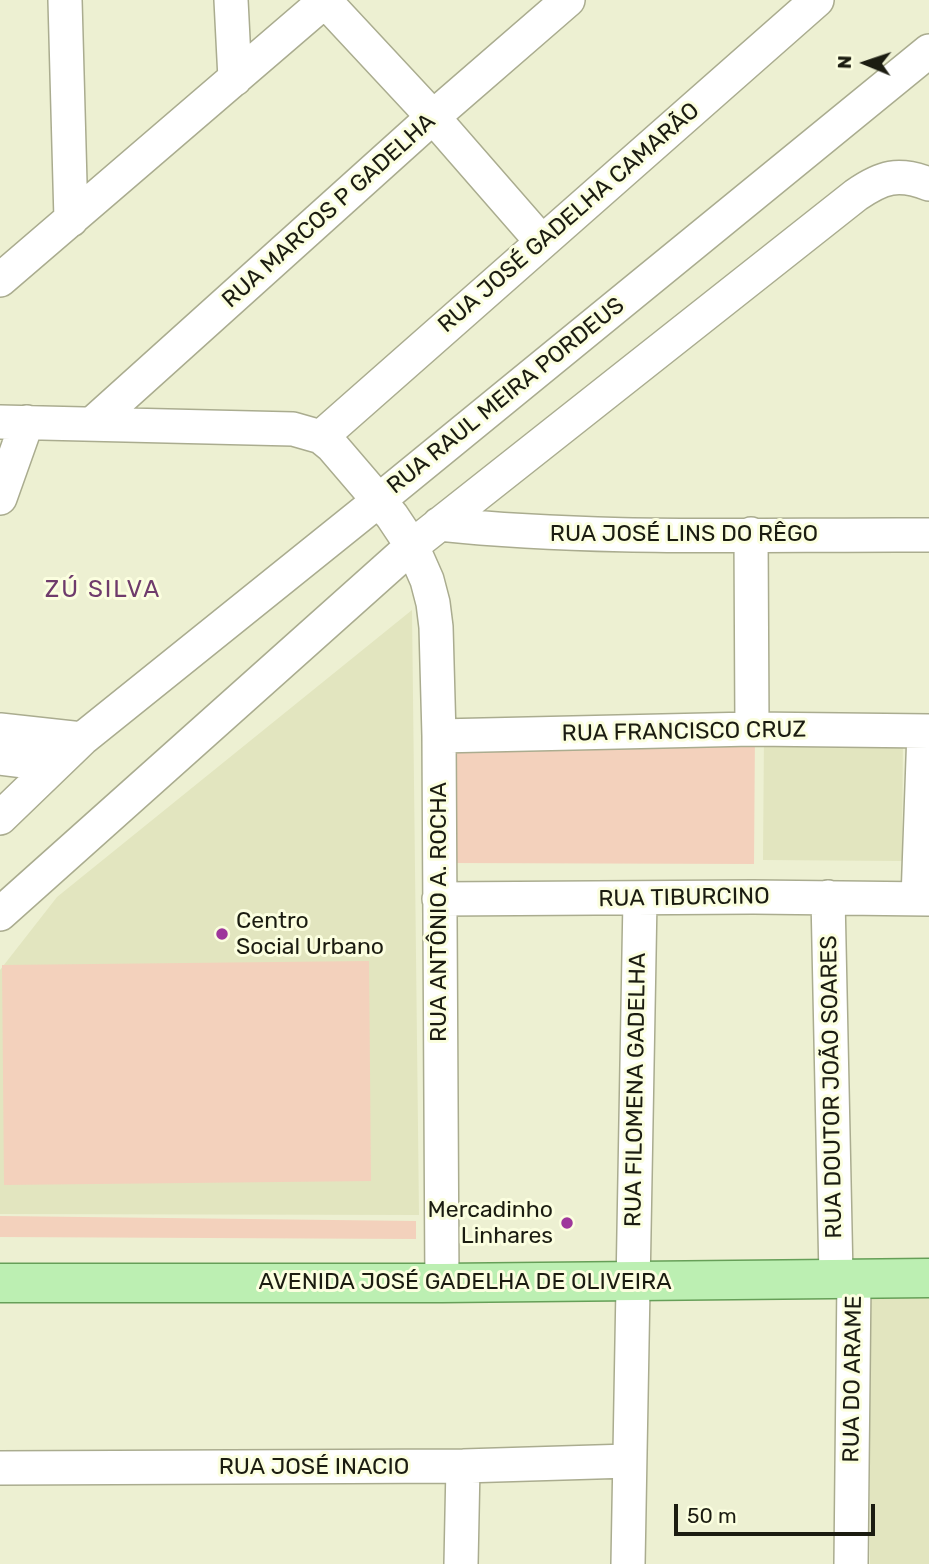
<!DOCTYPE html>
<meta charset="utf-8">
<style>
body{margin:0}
#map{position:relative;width:929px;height:1564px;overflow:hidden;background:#edf0d2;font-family:Rubik,sans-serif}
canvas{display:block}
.north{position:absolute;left:831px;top:28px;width:70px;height:70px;-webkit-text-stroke:5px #fbfedf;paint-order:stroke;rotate:272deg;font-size:19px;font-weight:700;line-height:28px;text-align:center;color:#1b1c11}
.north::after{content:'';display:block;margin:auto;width:24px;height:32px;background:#1b1c11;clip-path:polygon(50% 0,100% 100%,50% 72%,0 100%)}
.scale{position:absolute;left:674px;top:1504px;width:201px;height:32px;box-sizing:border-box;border:4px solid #1b1c11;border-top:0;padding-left:9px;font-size:21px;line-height:24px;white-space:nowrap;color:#1b1c11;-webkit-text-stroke:5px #fbfedf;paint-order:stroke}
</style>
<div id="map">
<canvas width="929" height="1564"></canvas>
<div class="north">N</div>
<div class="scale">50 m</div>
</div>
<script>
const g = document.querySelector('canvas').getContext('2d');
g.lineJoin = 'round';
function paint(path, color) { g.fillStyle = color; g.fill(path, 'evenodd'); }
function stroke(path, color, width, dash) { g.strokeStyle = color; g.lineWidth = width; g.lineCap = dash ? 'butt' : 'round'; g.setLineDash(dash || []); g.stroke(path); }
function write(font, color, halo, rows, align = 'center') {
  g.font = font + ' Rubik,sans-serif'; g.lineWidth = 6; g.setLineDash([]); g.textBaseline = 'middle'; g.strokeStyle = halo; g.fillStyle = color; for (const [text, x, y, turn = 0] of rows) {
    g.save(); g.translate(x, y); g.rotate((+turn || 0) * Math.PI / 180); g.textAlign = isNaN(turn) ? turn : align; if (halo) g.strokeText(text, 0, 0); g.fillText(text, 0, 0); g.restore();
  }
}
paint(new Path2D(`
 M412 610 419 1215 0 1214V970L57 897Z
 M764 733 903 735 902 861 763 860Z
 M869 1278H929V1564H870Z`), '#e2e5bf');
paint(new Path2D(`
 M453 729 755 731 754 864 452 863Z
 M369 961 371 1181 4 1185 2 965Z
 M0 1216 416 1221V1239L0 1237Z`), '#f3d1bc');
const minor = new Path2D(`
 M65 0 71 220
 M231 0 235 79
 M325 1 433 117 542 242
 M0 280 326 0
 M0 422 293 429 321 437 332 446 392 516 412 546 427 580 433 603 436 627 439 736 442 1283
 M92 424 433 117 568 0
 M321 437 817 0
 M0 498 27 422
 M439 524C602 541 765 534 929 535
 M751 534 752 729
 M0 730 82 739
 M439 736 752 729 929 731
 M0 758 55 765
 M0 818 82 739 378 501 929 51
 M828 897 836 1277
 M439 899 753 897 929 899
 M918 899 924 731
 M0 914 412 546 856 195C882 177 898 172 929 184
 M0 1468 463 1466 629 1461
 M461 1564 463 1466
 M628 1564 640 899
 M851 1564 854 1278`);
const major = new Path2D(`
 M0 1283H442L929 1278`);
stroke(minor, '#aaac8f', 36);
stroke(major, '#669f58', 41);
stroke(minor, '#fff', 33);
stroke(major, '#bcefb2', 38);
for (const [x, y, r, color] of [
 [222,934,7,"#9e379b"],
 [567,1223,7,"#9e379b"]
]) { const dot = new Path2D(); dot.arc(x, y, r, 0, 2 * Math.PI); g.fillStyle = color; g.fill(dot); stroke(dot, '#fbfedf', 2.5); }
write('23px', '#1b1c11', '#fbfedf', [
 ["RUA MARCOS P GADELHA",329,211,-42],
 ["RUA JOSÉ GADELHA CAMARÃO",569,218,-41],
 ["RUA RAUL MEIRA PORDEUS",506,396,-39],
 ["RUA JOSÉ LINS DO RÊGO",684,534],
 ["RUA FRANCISCO CRUZ",684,732,-1],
 ["RUA TIBURCINO",684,898,-1],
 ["RUA ANTÔNIO A. ROCHA",439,912,-90],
 ["RUA DOUTOR JOÃO SOARES",832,1087,-91],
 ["RUA FILOMENA GADELHA",636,1090,-89],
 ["AVENIDA JOSÉ GADELHA DE OLIVEIRA",465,1282],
 ["RUA DO ARAME",853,1379,-89],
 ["RUA JOSÉ INACIO",314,1467]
]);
write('23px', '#1b1c11', '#fbfedf', [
 ["Centro",236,921],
 ["Social Urbano",236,947],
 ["Mercadinho",553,1210,"right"],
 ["Linhares",553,1236,"right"]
], 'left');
g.letterSpacing = '2px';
write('24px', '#6f3b6c', '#fbfedf', [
 ["ZÚ SILVA",103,590]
]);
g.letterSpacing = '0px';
</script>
